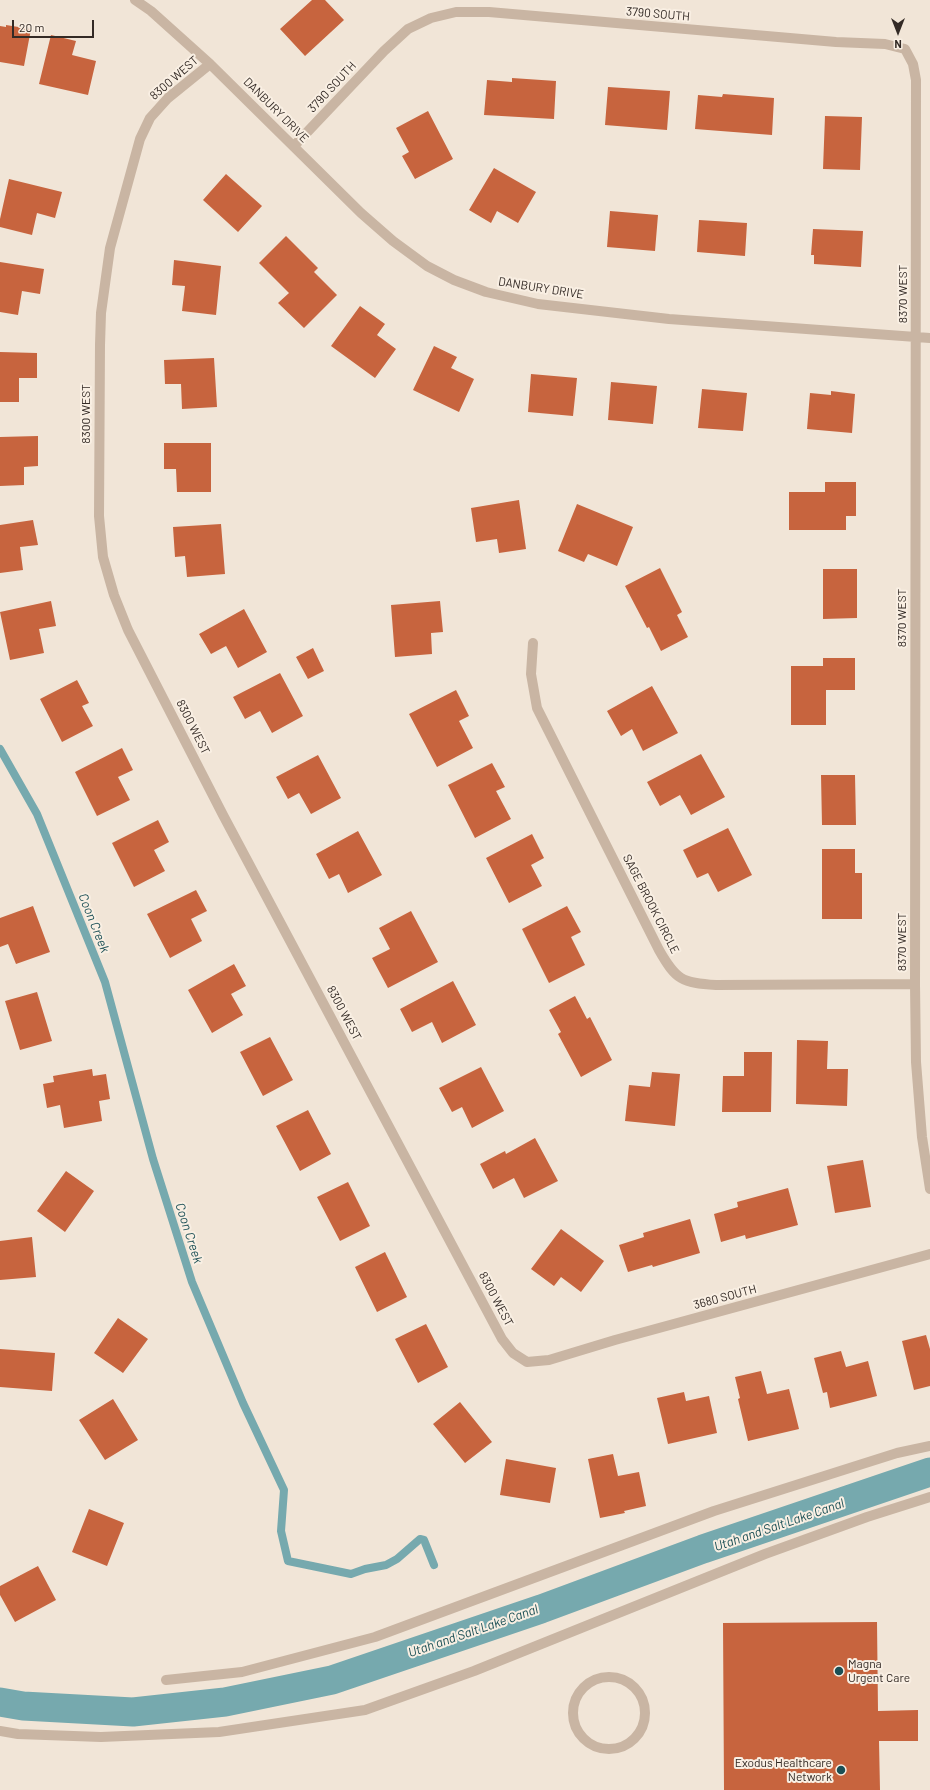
<!DOCTYPE html>
<style>
body{margin:0}
#map{position:relative;width:930px;height:1790px;overflow:hidden;background:#f1e5d7;font-family:Barlow,sans-serif}
canvas{display:block}
.north{position:absolute;left:878px;top:12px;width:40px;height:40px;-webkit-text-stroke:3px #f9efe3;paint-order:stroke;rotate:180deg;font-size:11px;font-weight:700;line-height:16px;text-align:center;color:#332a25}
.north::after{content:'';display:block;margin:auto;width:14px;height:18px;background:#332a25;clip-path:polygon(50% 0,100% 100%,50% 72%,0 100%)}
.scale{position:absolute;left:12px;top:20px;width:82px;height:18px;box-sizing:border-box;border:2px solid #332a25;border-top:0;padding-left:5px;font-size:12px;line-height:14px;white-space:nowrap;color:#332a25;-webkit-text-stroke:3px #f9efe3;paint-order:stroke}
</style>
<div id="map">
<canvas width="930" height="1790"></canvas>
<div class="north">N</div>
<div class="scale">20 m</div>
</div>
<script>
const g = document.querySelector('canvas').getContext('2d');
g.lineJoin = 'round';
function stroke(path, color, width, dash) { g.strokeStyle = color; g.lineWidth = width; g.lineCap = dash ? 'butt' : 'round'; g.setLineDash(dash || []); g.stroke(path); }
function paint(path, color) { g.fillStyle = color; g.fill(path, 'evenodd'); }
function write(font, color, halo, rows, align = 'center') {
  g.font = font + ' Barlow,sans-serif'; g.lineWidth = 4; g.setLineDash([]); g.textBaseline = 'middle'; g.strokeStyle = halo; g.fillStyle = color; for (const [text, x, y, turn = 0] of rows) {
    g.save(); g.translate(x, y); g.rotate((+turn || 0) * Math.PI / 180); g.textAlign = isNaN(turn) ? turn : align; if (halo) g.strokeText(text, 0, 0); g.fillText(text, 0, 0); g.restore();
  }
}
stroke(new Path2D(`
 M0 749 37 814 105 982 153 1159 192 1282 243 1403 284 1490 281 1531 288 1561 351 1574 365 1569 386 1565 397 1559 420 1539 424 1540 434 1565`), '#76a9ae', 8);
stroke(new Path2D(`
 M0 1702 23 1706 133 1712 225 1702 332 1680 541 1609 703 1549 930 1472`), '#76a9ae', 29);
paint(new Path2D(`
 M312 0H325L344 20 305 56 280 29Z
 M6 25 31 29 24 66 0 62V26L6 27Z
 M51 35 76 41 72 55 96 61 88 95 39 84Z
 M512 78 556 81 554 119 484 115 487 80 512 82Z
 M608 87 670 91 667 130 605 125Z
 M723 94 774 98 772 135 695 129 698 95 722 97Z
 M428 111 453 159 415 179 402 156 409 152 396 128Z
 M825 116 862 117 860 170 823 169Z
 M494 168 536 192 518 223 497 211 491 223 469 210Z
 M226 174 262 206 238 232 203 200Z
 M9 179 62 192 55 218 37 213 32 235 0 227V219Z
 M610 211 658 215 655 251 607 247Z
 M699 220 747 223 745 256 697 252Z
 M813 229 863 231 861 267 814 264V255H811Z
 M286 236 318 268 314 272 337 295 304 328 278 303 289 293 259 263Z
 M174 260 221 266 216 315 182 311 185 286 172 285Z
 M0 262 44 269 40 294 22 291 18 315 0 312Z
 M360 306 385 324 377 335 396 349 375 378 331 346Z
 M434 346 457 357 451 368 474 379 459 412 413 390Z
 M0 352 37 353V378H19V402H0Z
 M214 358 217 407 182 409 181 384H165L164 360Z
 M531 374 577 378 573 416 528 412Z
 M611 382 657 386 653 424 608 420Z
 M702 389 747 393 743 431 698 428Z
 M831 391 855 394 852 433 807 429 810 393 831 395Z
 M38 436V466L24 467V485L0 486V437Z
 M164 443H211V492H177L176 469H164Z
 M825 482H856V516H846V530H789V492H825Z
 M519 500 526 549 499 553 497 539 476 542 471 508Z
 M577 504 633 527 617 566 588 554 584 562 558 551Z
 M33 520 38 545 20 547 23 570 0 573V525Z
 M221 524 225 574 187 577 185 556 175 557 173 527Z
 M660 568 682 612 677 615 688 637 661 651 649 627 647 628 625 586Z
 M823 569H857V618L823 619Z
 M51 601 56 626 39 629 44 653 10 660 0 612Z
 M440 601 443 632 431 633 432 654 395 657 391 605Z
 M244 609 267 652 238 668 226 646 211 654 199 634Z
 M313 648 324 671 308 679 296 657Z
 M823 658H855V690H826V725H791V666H823Z
 M280 673 303 716 272 733 260 711 245 719 233 697Z
 M77 680 89 703 82 706 93 726 62 742 40 699Z
 M652 686 678 733 643 751 632 729 621 736 607 711Z
 M456 690 469 716 459 721 473 748 437 767 409 714Z
 M122 748 133 770 118 777 130 800 97 816 75 772Z
 M701 754 725 797 691 815 680 795 660 806 647 782Z
 M318 755 341 798 311 814 299 793 288 799 276 777Z
 M492 763 505 787 496 791 511 819 475 838 448 785Z
 M821 775H855L856 825H822Z
 M158 820 169 842 154 850 165 871 134 887 112 843Z
 M728 828 752 875 718 892 708 873 697 878 683 850Z
 M358 831 382 875 348 893 339 874 329 879 316 854Z
 M532 834 544 858 531 865 542 886 509 903 486 858Z
 M822 849H855V873H862V919H822Z
 M196 890 207 911 191 919 202 941 170 958 147 914Z
 M33 906 50 952 16 964 8 944 0 947V918Z
 M567 906 581 932 571 937 585 965 549 983 522 929Z
 M411 911 438 962 388 988 372 958 390 949 379 928Z
 M234 964 246 986 231 994 243 1015 212 1033 188 990Z
 M453 981 476 1025 442 1043 432 1022 412 1032 400 1009Z
 M37 992 52 1041 20 1050 5 1001Z
 M575 996 587 1019 590 1017 612 1060 581 1077 558 1034 561 1032 549 1010Z
 M270 1037 293 1080 263 1096 240 1052Z
 M797 1040 828 1041 827 1069H848L847 1106 796 1104Z
 M744 1052H772L771 1112H722L723 1076H744Z
 M481 1067 504 1111 472 1128 462 1107 452 1112 439 1088Z
 M92 1069 93 1076 106 1074 110 1099 99 1101 102 1121 64 1128 60 1105 47 1108 43 1084 54 1082 53 1076Z
 M652 1072 680 1074 675 1126 625 1121 629 1085 650 1087Z
 M308 1110 331 1154 300 1171 276 1126Z
 M535 1138 558 1181 524 1198 514 1178 493 1189 480 1164 505 1151 506 1154Z
 M863 1160 871 1207 835 1213 827 1166Z
 M66 1171 94 1191 65 1232 37 1211Z
 M348 1182 370 1226 340 1241 317 1197Z
 M788 1188 798 1225 746 1239 745 1235 721 1242 714 1214 738 1207 737 1202Z
 M690 1219 700 1253 653 1267 652 1265 628 1272 619 1245 644 1237 643 1233Z
 M561 1229 604 1261 581 1292 561 1277 554 1286 531 1269Z
 M32 1237 36 1277 0 1280V1241Z
 M385 1252 407 1297 377 1312 355 1267Z
 M118 1318 148 1339 123 1373 94 1353Z
 M426 1324 448 1367 418 1383 395 1339Z
 M926 1335 930 1349V1386L914 1390 902 1341Z
 M0 1349 55 1353 52 1391 0 1387Z
 M841 1351 846 1367 868 1361 877 1396 830 1408 827 1392 823 1393 814 1358Z
 M761 1371 767 1394 789 1389 799 1429 748 1441 738 1399 740 1398 735 1377Z
 M684 1392 686 1401 709 1396 717 1433 668 1444 657 1398Z
 M113 1399 138 1440 105 1460 79 1420Z
 M460 1402 492 1442 465 1463 433 1424Z
 M613 1454 618 1476 639 1472 646 1506 624 1511 625 1513 600 1518 588 1459Z
 M506 1459 556 1468 550 1503 500 1495Z
 M89 1509 124 1523 107 1566 72 1552Z
 M38 1566 56 1600 15 1622 0 1595V1586Z
 M877 1622 878 1711 918 1710V1741H879L880 1790H724L723 1623Z`), '#c7643e');
stroke(new Path2D(`
 M573 1713a36 36 0 1 1 72 0a36 36 0 1 1-72 0Z
 M166 1680 242 1672 375 1637 714 1511 897 1453 930 1446
 M0 1731 18 1734 101 1737 219 1732 365 1710 474 1671 765 1554 867 1517 930 1497`), '#c9b5a3', 10);
stroke(new Path2D(`
 M135 0 151 11 210 64 361 213 393 241 427 266 454 280 486 292 538 304 669 319 930 338
 M210 64 168 98 150 118 140 139 110 248 101 313 100 345 99 516 103 557 114 595 128 630 223 815 502 1339 513 1353 527 1362 549 1360 615 1340 930 1254
 M294 146 384 51 408 29 431 18 456 12H489L836 42 885 44 905 49 913 64 916 80 915 984 916 1062 922 1137 930 1189
 M533 643 531 674 537 708 659 950C676 980 682 983 716 985L915 984`), '#c9b5a3', 10);
for (const [x, y, r, color] of [
 [839,1671,5,"#1b4f55"],
 [841,1770,5,"#1b4f55"]
]) { const dot = new Path2D(); dot.arc(x, y, r, 0, 2 * Math.PI); g.fillStyle = color; g.fill(dot); stroke(dot, '#f9efe3', 1.5); }
write('12px', '#332a25', '#f9efe3', [
 ["3790 SOUTH",658,14,5],
 ["8300 WEST",174,78,-41],
 ["3790 SOUTH",332,87,-47],
 ["DANBURY DRIVE",276,110,45],
 ["DANBURY DRIVE",541,288,9],
 ["8370 WEST",903,294,-90],
 ["8300 WEST",86,414,-90],
 ["8370 WEST",902,618,-90],
 ["8300 WEST",193,727,63],
 ["SAGE BROOK CIRCLE",651,904,63],
 ["8370 WEST",902,942,-90],
 ["8300 WEST",344,1013,62],
 ["3680 SOUTH",725,1297,-15],
 ["8300 WEST",496,1299,62]
]);
write('12px', '#332a25', '#f9efe3', [
 ["Magna",848,1664],
 ["Urgent Care",848,1678],
 ["Exodus Healthcare",832,1763,"right"],
 ["Network",832,1777,"right"]
], 'left');
write('italic 13px', '#1b4f55', '#f9efe3', [
 ["Coon Creek",94,923,68],
 ["Coon Creek",189,1233,72],
 ["Utah and Salt Lake Canal",779,1525,-19],
 ["Utah and Salt Lake Canal",473,1631,-19]
]);
</script>
